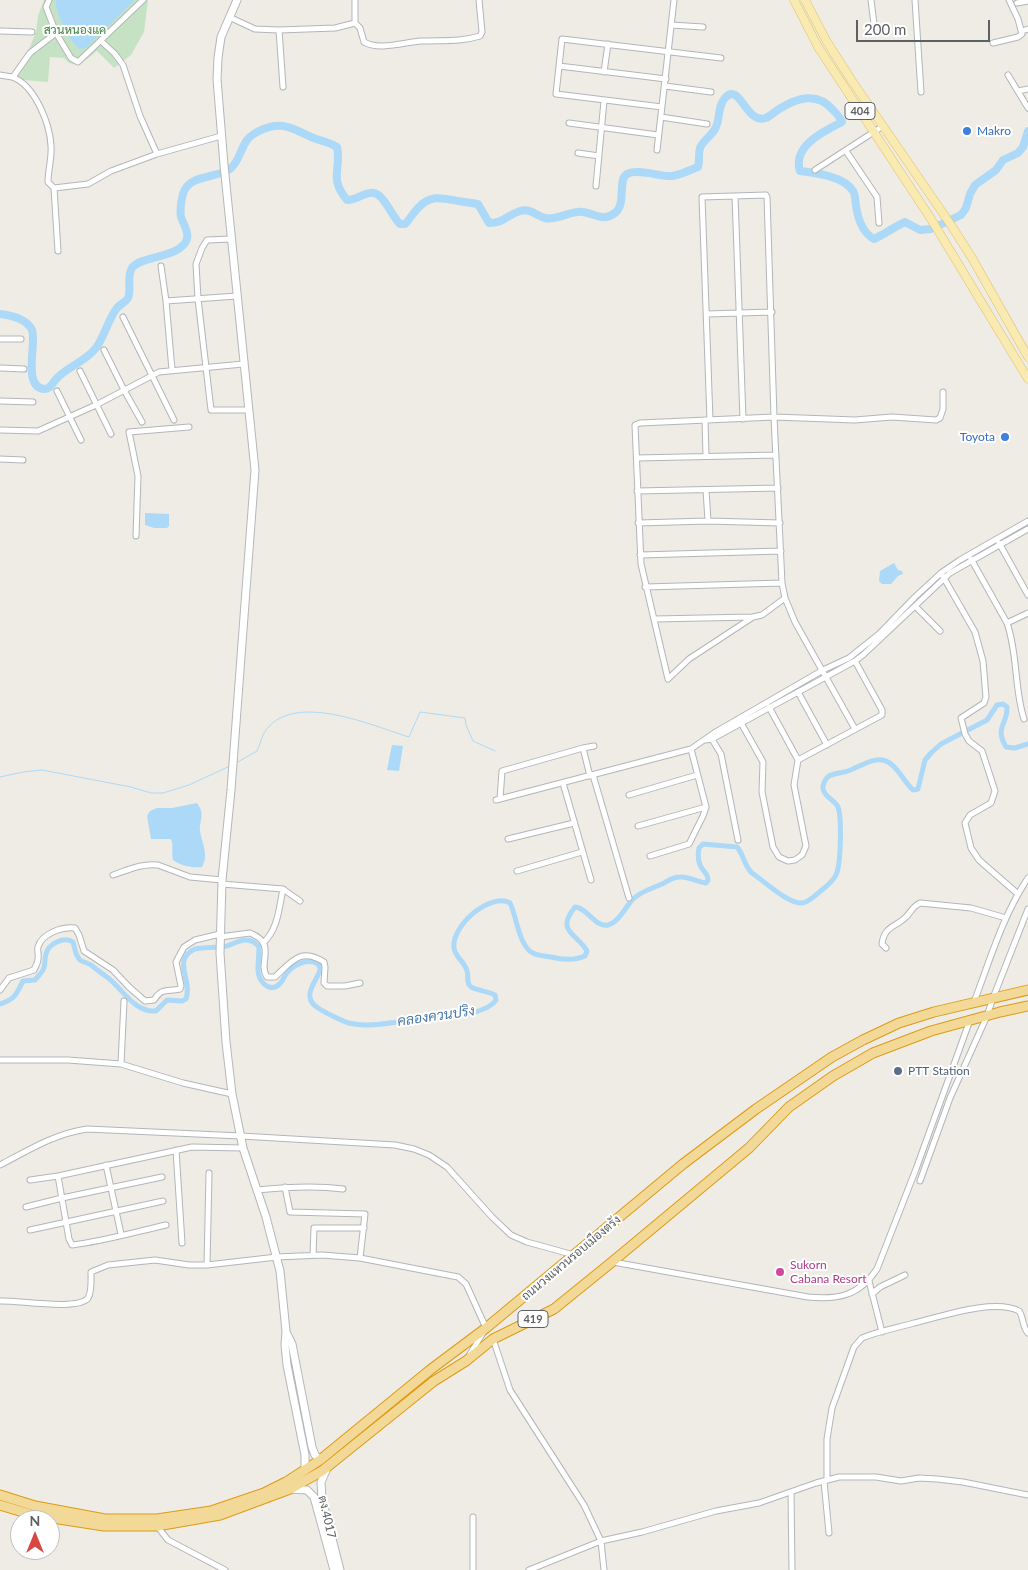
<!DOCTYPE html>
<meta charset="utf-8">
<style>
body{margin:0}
#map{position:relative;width:1028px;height:1570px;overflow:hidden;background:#eeece5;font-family:Lato,sans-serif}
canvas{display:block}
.north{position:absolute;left:10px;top:1510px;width:50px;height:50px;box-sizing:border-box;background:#fff;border:1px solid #bec0c1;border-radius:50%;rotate:0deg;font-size:14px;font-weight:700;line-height:20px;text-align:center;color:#5d6164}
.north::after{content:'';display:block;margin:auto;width:18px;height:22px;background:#d94840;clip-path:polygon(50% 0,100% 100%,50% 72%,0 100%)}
.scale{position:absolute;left:856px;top:20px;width:134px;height:22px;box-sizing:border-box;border:2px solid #5d6164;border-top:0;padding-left:6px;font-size:15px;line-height:18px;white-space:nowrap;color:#5d6164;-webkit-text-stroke:4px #fff;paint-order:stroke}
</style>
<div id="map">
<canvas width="1028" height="1570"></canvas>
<div class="north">N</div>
<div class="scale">200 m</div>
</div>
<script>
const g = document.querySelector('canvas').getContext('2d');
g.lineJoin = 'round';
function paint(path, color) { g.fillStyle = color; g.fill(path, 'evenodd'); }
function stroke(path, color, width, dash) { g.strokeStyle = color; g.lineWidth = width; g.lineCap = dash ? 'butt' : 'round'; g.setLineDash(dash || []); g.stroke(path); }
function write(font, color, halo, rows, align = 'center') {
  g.font = font + ' Lato,Sarabun,sans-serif'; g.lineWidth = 4; g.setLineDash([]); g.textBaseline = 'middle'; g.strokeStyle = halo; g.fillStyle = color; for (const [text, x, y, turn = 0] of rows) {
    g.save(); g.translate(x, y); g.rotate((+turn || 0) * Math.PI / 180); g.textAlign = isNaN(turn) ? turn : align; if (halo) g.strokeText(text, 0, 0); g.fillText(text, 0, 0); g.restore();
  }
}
paint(new Path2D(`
 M44 0H148L144 32 131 55 114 68 97 51 87 59 76 65 69 63 64 58 50 57 48 82 23 80 13 72 30 47 36 32 38 16Z`), '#c5e3c4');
paint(new Path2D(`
 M56 0H135L86 48 79 49C70 41 54 12 56 0Z
 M145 513 169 514V526L167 528H154L145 525Z
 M894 563 898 570 902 571 903 574 898 576 891 584H882L879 581 880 571Z
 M392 745 403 746 399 771 387 770Z
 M197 803C206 815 199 820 200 831 202 843 209 855 202 867 192 868 181 866 173 860 171 853 174 845 171 839H151L147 816 150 811 157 808H172Z`), '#acd9f7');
stroke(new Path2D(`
 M236 763 257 751C260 745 262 735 266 730 295 691 373 726 409 737L420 712 465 718 466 725 473 741 495 751
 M0 777 23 772 42 770 131 787 151 793H163L189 785 230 766`), '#acd9f7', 1);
stroke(new Path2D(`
 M0 1004C16 999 16 994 23 981L35 980C37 977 41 974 43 970 46 965 44 960 46 954 48 944 64 936 73 942 75 948 75 955 80 960 83 962 88 963 91 965 96 969 101 973 107 977 122 988 134 1013 156 1011L167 1000 182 1001 186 999C191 984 181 971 184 960 186 955 190 951 195 949 205 947 217 948 227 946 233 944 239 940 246 940 252 940 256 943 259 947 259 955 258 962 258 970 258 979 267 992 277 986 282 983 283 979 286 974 292 966 306 958 316 963 332 970 294 993 318 1008 324 1012 342 1021 349 1023 369 1028 393 1022 413 1020 433 1018 485 1017 496 1000L495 995C488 991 473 990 470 986 466 982 469 975 467 971 465 962 455 957 454 948 451 926 490 892 510 903 517 917 519 949 535 954 540 956 546 956 551 957 563 960 574 961 585 956L587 951C577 933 555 932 575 907 588 908 594 927 608 925 618 923 625 908 632 900 641 891 651 889 662 884 668 881 672 877 680 877 688 876 697 882 706 883L708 880C708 873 703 872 700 865 698 860 698 853 699 848L703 844 737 847C744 855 744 866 752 873 764 881 787 903 801 903 807 903 812 898 817 894 823 889 832 883 836 875 841 865 842 817 838 807 834 799 822 796 823 786 824 782 826 778 829 776 835 773 842 773 848 771 860 767 875 755 888 762 898 767 904 782 913 790L918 789 925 760 931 753 941 744 987 720 997 705 1003 704 1007 707C1008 724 994 727 1006 747L1015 748 1028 744`), '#acd9f7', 5);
stroke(new Path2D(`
 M0 314C11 315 27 319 32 330 37 342 22 387 44 389 50 390 53 382 57 378 69 366 86 361 96 348 105 336 108 319 117 308 120 304 126 302 128 298 132 290 126 278 132 268 140 255 180 259 187 239 189 231 183 224 181 217 180 210 181 201 183 194 189 174 215 179 230 169 239 162 241 148 247 140 250 136 255 133 259 131 283 119 294 130 316 139 323 141 331 143 337 147 342 169 328 177 347 200 356 200 362 194 370 193 383 190 391 216 400 224H405C410 219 413 213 418 208 431 194 442 198 458 201 465 202 472 203 478 204L489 223C504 223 507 215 520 211 531 208 536 216 545 218 557 221 571 210 583 212 596 214 603 222 615 213 627 203 617 180 627 174 637 168 660 177 672 176 680 175 690 170 698 167 700 161 698 155 700 148 703 140 713 135 716 127 720 118 718 105 725 98 740 81 746 125 766 118 770 116 775 112 779 109 797 98 817 91 833 110 837 114 840 117 842 122 824 131 792 146 800 171 815 173 844 176 853 191 856 196 855 201 856 206 858 219 863 233 874 239 885 234 894 227 905 222L920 230 931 229 961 215 966 208 970 194 975 185 996 170 1003 160 1018 153 1023 147 1028 131`), '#acd9f7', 8);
const street = new Path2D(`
 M49 0 46 7 56 33 71 58 78 62 143 0
 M355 0V23L360 28 364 42C379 51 405 42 421 41 441 40 461 42 480 36L482 32 479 0
 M871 0 874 24
 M915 0 921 92
 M1017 3 1028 1
 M229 17 255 29 279 30 335 28 355 23
 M671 25 703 27
 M279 30 283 87
 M1025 30 1028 29
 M0 31 32 32
 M101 41 115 54 123 65 140 116 157 154
 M993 43 1018 37 1022 34 1018 19 1009 0
 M559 66 666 79
 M604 72 608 44
 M0 75C4 76 8 76 12 77 35 85 50 124 51 146 52 158 48 170 48 182L54 188 88 184 111 171 157 154 221 136
 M1008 75 1028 108
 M13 77 30 53 56 33
 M665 86 711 92
 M1018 91 1028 89
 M662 107 556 94 562 39 721 58
 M661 117 707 124
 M569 123 658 135
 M657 150 674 0
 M846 151 877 197 879 223
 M578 153 599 156
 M815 170 883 126
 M596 186 604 101
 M54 188 58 251
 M735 196 743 419
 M231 239 207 240 202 248 196 264 198 299 211 410H248
 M161 266 166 301 172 370
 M166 301 237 296
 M707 314 772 312
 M123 317 174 420
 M0 339H21
 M104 350 124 390 142 422
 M0 368 24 369
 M80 371 111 434
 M57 391 81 440
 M0 401 33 402
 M705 420 706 456
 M710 420 702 197 766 195 767 197 774 417 782 583 785 598 795 622 855 729
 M0 430 38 431 96 405 159 372 243 364
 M637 458 776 455
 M0 459 23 460
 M706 490 708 521
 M637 491 778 488
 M638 523 708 521 780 523
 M136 536 138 476 129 432 189 427
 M999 543 1028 595
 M640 555 781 551
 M971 559 1007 623C1018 654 1014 688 1024 719
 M941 573 975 632 983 661 986 697 984 703 961 718 965 734 969 741 982 751 995 791 991 803 970 815 965 823 971 848 979 860 1018 894
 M645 587 782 583
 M915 606 940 631
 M753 617 689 659 668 679 641 564 635 425 640 423 774 417 855 420 892 417 936 420 940 418 943 409V392
 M654 619 753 617 762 615 785 598
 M1007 623 1028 613
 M798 692 827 745
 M741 723 763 762 762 792 773 847 779 857 788 861 795 860 802 855 806 846 794 785 798 760 769 707
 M710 736 721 754 738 840
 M706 740 712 739 855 661 863 655 950 573 1028 529
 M583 748 590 776
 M798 760 882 715V710L855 661
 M593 775 629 898
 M563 783 591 880
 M629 795 697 775
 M500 799 502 771 583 748 594 746
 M496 800 691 749 714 733 823 670 849 658 879 634 915 597 941 573 960 560 1028 521
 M638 826 706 807
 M508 839 574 823
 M650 856 689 844 703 816 706 807 691 749
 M517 871 582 852
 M113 875C128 870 142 863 158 865L190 877 222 880
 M222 884 283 889 300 901
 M220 937 250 933C278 944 257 962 267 977H275C292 961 301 947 324 962L325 967 324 983 327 986H345L360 983
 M263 943C278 930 279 908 283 889
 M886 948 882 944C884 926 896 927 906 917 911 912 913 906 920 903L971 908 1006 918
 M0 990 9 978 34 970C35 967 38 963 38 959 39 955 37 951 38 947 42 933 62 927 75 928L79 935 84 951 113 970 129 987 145 1001 154 1000C162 987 168 992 180 989L181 986 176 962 184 947 195 940 220 934
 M974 1002C990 960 1003 915 1028 878
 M0 1060H68L121 1064 183 1083 232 1094
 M121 1064 124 1001
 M176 1150 182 1243
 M0 1165C29 1150 54 1134 87 1129L241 1136 395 1145 414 1149 429 1155 447 1167 492 1217 511 1235 527 1242 574 1255
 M106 1165 121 1234
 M58 1176 69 1239 72 1245C104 1241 135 1232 166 1225
 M30 1180 58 1176 192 1147 243 1148
 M920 1181 950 1098 987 1016 993 998 1028 909
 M285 1187 290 1212 365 1214 360 1258
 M257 1190C285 1187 315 1185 343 1189
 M26 1207 62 1198 162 1177
 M30 1230 163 1201
 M313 1255 314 1228H364
 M613 1262 808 1297C838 1300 859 1296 877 1269L916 1169 970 1020
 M207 1265 209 1173
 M869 1281 882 1332
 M872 1294 880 1287 905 1275
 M0 1301C17 1300 79 1311 88 1298 92 1292 91 1279 91 1272L108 1265 155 1260 189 1265H207L277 1257 322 1255 360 1258 458 1277 466 1284 486 1328 470 1354
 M493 1339 510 1390 584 1505 601 1541 604 1570
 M827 1480V1439L832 1408 854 1347 862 1338C879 1331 897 1328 914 1323 940 1317 994 1298 1019 1311 1024 1318 1022 1327 1028 1333
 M824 1481 829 1533
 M791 1492 792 1570
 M473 1517V1570
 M157 1526 168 1540 225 1570
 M529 1570 601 1541 642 1532 716 1511 759 1503 816 1483 839 1477H876L901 1481 919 1478 937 1479 963 1482 1028 1495`);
const secondary = new Path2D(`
 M237 0 221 37 218 58 217 79 224 165 255 470 231 790 222 880 220 953 226 1042 232 1094 243 1148 266 1217 280 1271 286 1331 285 1345 287 1365 305 1455V1470
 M287 1334 292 1344 312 1447 315 1455 320 1460
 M328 1466 321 1482 322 1499 340 1570
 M290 1489 307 1490 314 1497 334 1570`);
const primary = new Path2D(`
 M794 0 818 47 931 219 1028 379
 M805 0 827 42 852 81 951 225 972 258 1028 357`);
const highway = new Path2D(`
 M0 1495 35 1506 105 1519H157L211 1511 264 1493 286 1482 320 1460 430 1370 486 1328 683 1164 756 1109 832 1057 863 1040 899 1023 934 1012 1028 990
 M0 1505 33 1515 104 1526H157L220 1515 290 1489 322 1471 434 1381 466 1361 493 1339 554 1309 612 1262 749 1148 789 1107 833 1076 873 1053 931 1031 1000 1012 1028 1006`);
stroke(street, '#b3b6b9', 7);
stroke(secondary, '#b4b8bb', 9);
stroke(primary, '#e4be68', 9);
stroke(highway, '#de9a15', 11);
stroke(street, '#fff', 5);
stroke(secondary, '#fff', 7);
stroke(primary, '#f8eab1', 8);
stroke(highway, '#f3d997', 9);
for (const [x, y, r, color] of [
 [967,131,5,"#3f7fe0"],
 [1005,437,5,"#3f7fe0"],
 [898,1071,5,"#5c6f8a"],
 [780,1272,5,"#d1479c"]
]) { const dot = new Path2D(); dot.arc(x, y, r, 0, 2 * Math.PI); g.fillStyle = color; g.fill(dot); stroke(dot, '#fff', 2); }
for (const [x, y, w] of [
 [860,111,30],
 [533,1319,30]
]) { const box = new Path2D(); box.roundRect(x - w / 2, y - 8.5, w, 17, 4); g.fillStyle = '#fff'; g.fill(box); stroke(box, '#5d6164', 1); }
write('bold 11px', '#5d6164', null, [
 ["404",860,111],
 ["419",533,1319]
]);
write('12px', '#3e833f', '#fff', [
 ["สวนหนองแค",75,30]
]);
write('12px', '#366cbe', '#fff', [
 ["Makro",977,131],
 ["Toyota",995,437,"right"]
], 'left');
write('12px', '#4e5e75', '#fff', [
 ["PTT Station",908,1071]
], 'left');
write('12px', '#5d6164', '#fff', [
 ["ถนนวงแหวนรอบเมืองตรัง",571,1258,-40],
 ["ตง.4017",327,1517,77]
]);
write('12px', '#b23c85', '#fff', [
 ["Sukorn",790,1265],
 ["Cabana Resort",790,1279]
], 'left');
write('italic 14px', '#4b7aa8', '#fff', [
 ["คลองควนปริง",436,1016,-8]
]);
</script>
